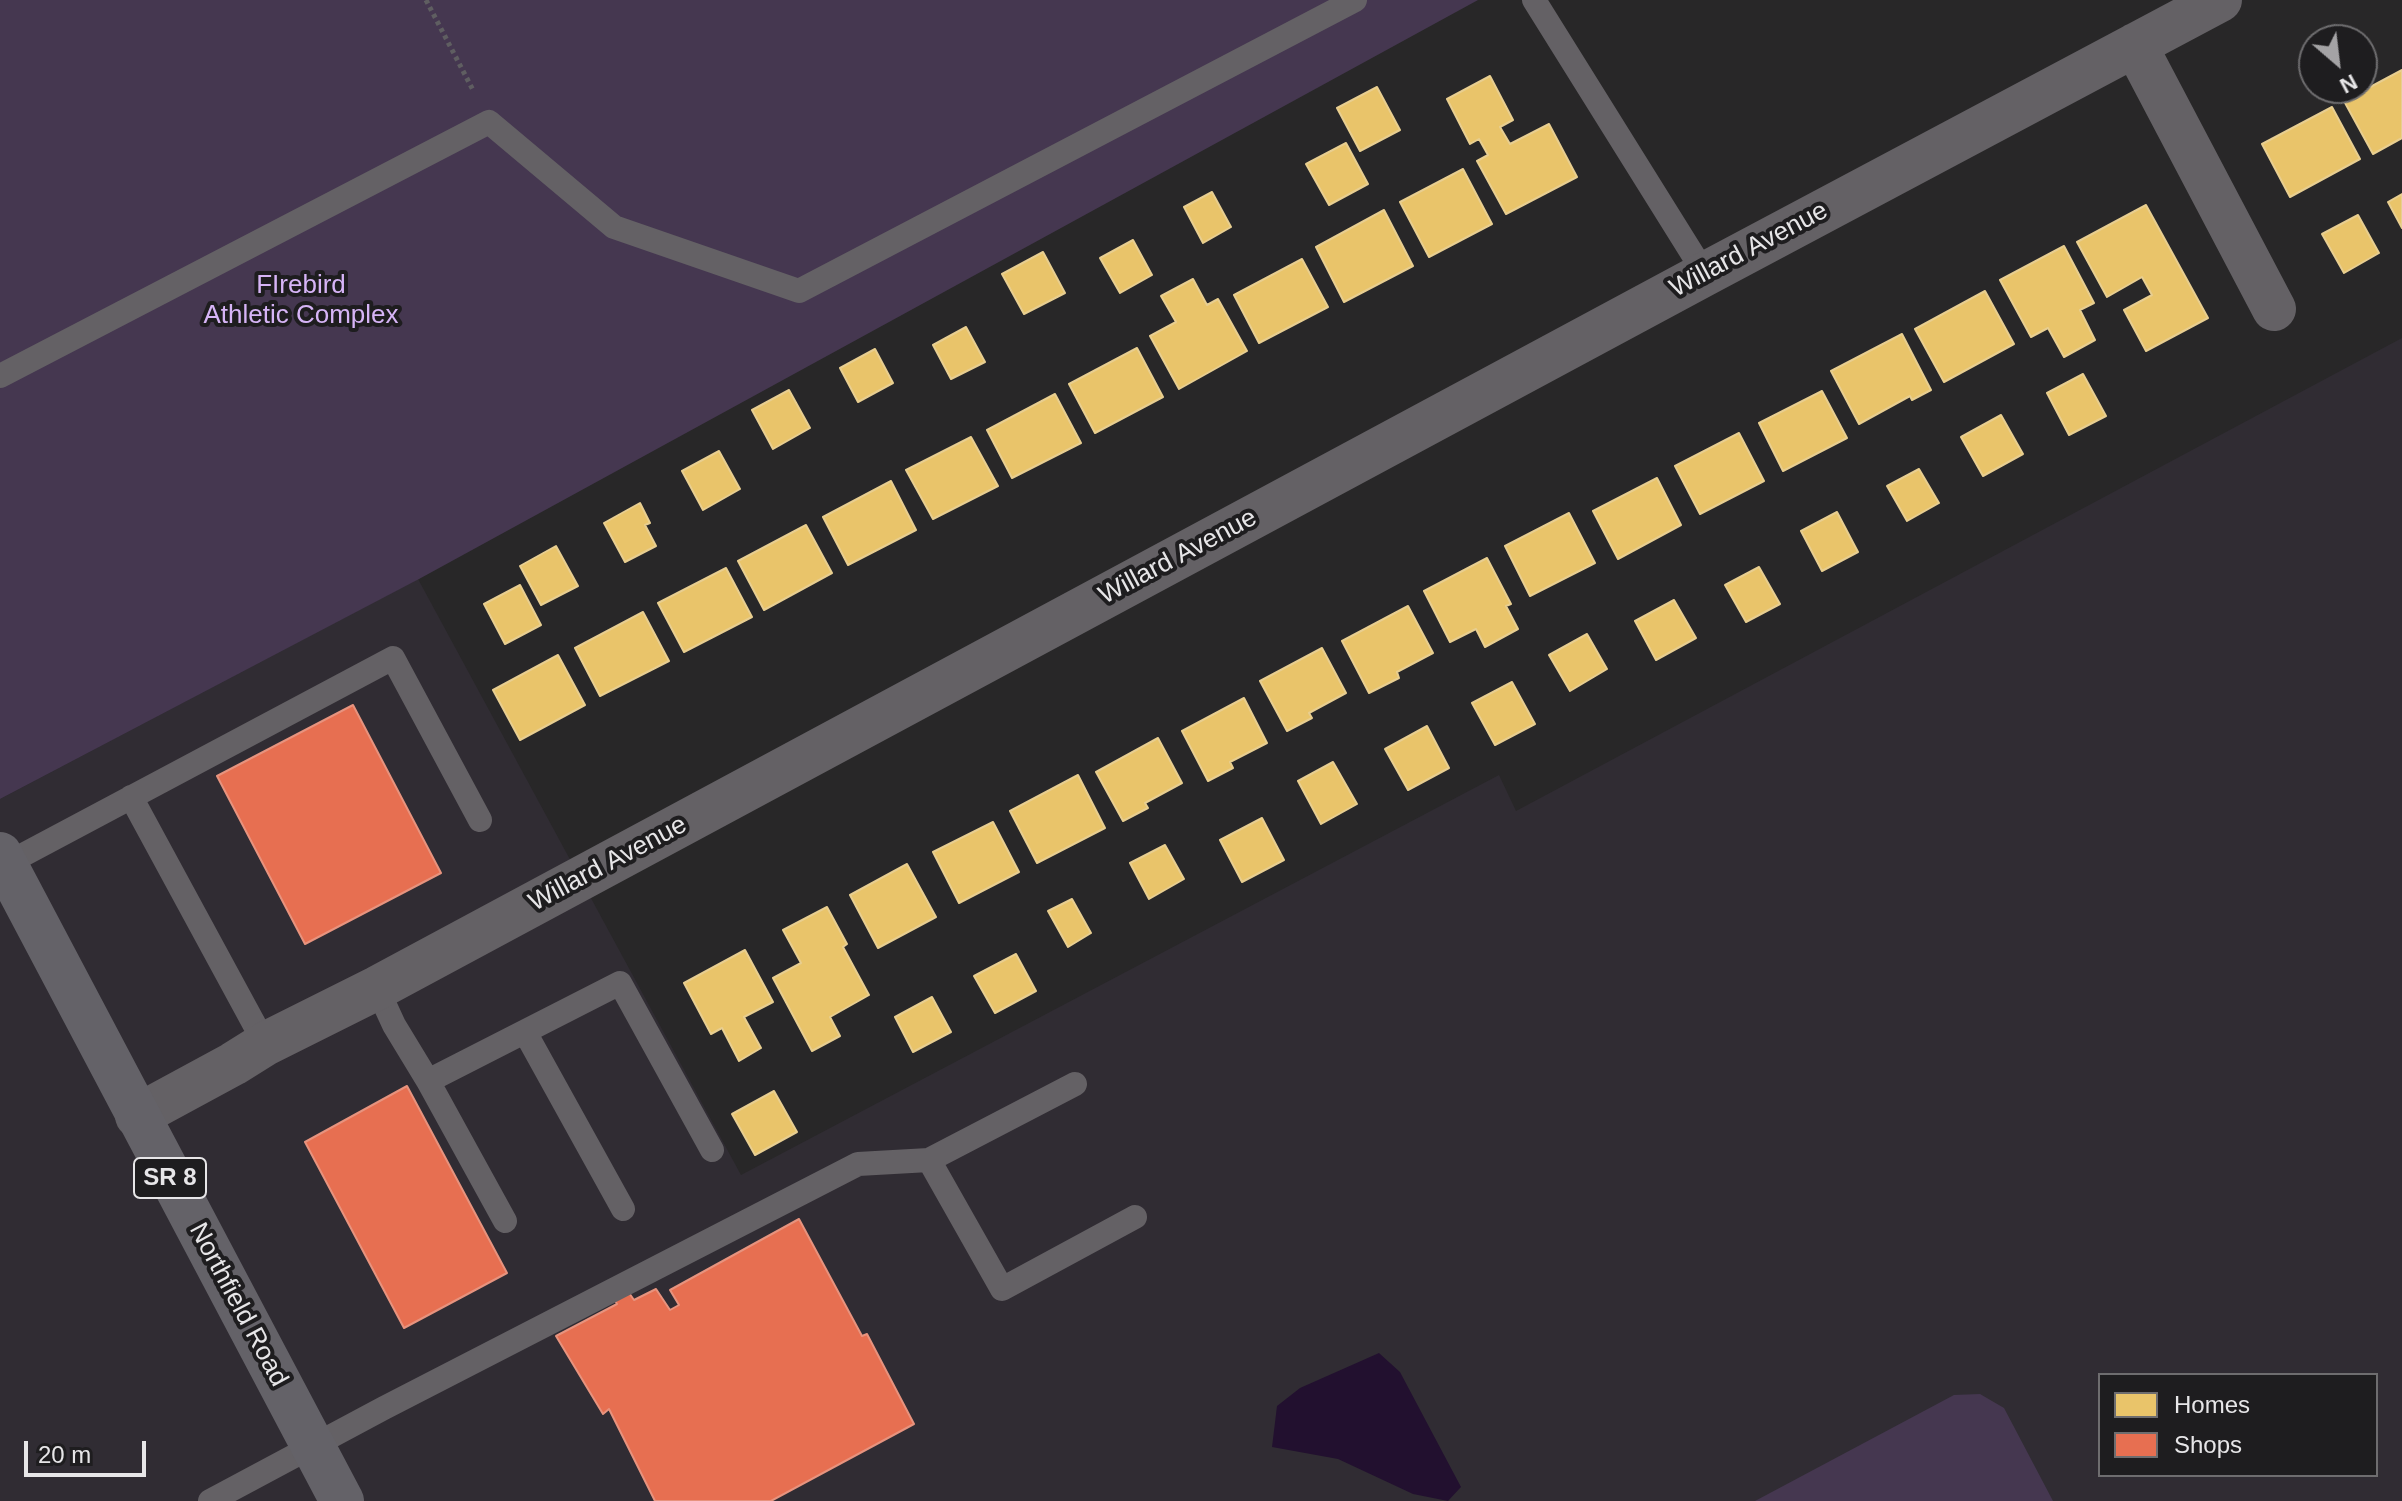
<!DOCTYPE html>
<style>
body{margin:0}
#map{position:relative;width:2402px;height:1501px;overflow:hidden;background:#282728;font-family:Arial,sans-serif}
canvas{display:block}
.legend{position:absolute;left:2098px;top:1373px;width:280px;height:104px;box-sizing:border-box;background:#1e1d1f;border:2px solid #6e6d6f;margin:0;padding:10px 14px;list-style:none;font-size:24px;color:#e7e6e8}
.legend li{display:flex;align-items:center;gap:16px;height:40px}
.legend b{width:40px;border:2px solid #6e6d6f}
.north{position:absolute;left:2298px;top:24px;width:80px;height:80px;box-sizing:border-box;background:#1e1d1f;border:2px solid #6e6d6f;border-radius:50%;rotate:152deg;font-size:22px;font-weight:700;line-height:32px;text-align:center;color:#e7e6e8}
.north::after{content:'';display:block;margin:auto;width:28px;height:36px;background:#a4a3a5;clip-path:polygon(50% 0,100% 100%,50% 72%,0 100%)}
.scale{position:absolute;left:24px;top:1441px;width:122px;height:36px;box-sizing:border-box;border:4px solid #e7e6e8;border-top:0;padding-left:10px;font-size:24px;line-height:28px;white-space:nowrap;color:#e7e6e8;-webkit-text-stroke:6px #1e1d1f;paint-order:stroke}
</style>
<div id="map">
<canvas width="2402" height="1501"></canvas>
<ul class="legend">
<li><b style="height:22px;background:#e9c46a"></b>Homes</li>
<li><b style="height:22px;background:#e76f51"></b>Shops</li>
</ul>
<div class="north">N</div>
<div class="scale">20 m</div>
</div>
<script>
const g = document.querySelector('canvas').getContext('2d');
g.lineJoin = 'round';
function paint(path, color) { g.fillStyle = color; g.fill(path, 'evenodd'); }
function stroke(path, color, width, dash) { g.strokeStyle = color; g.lineWidth = width; g.lineCap = dash ? 'butt' : 'round'; g.setLineDash(dash || []); g.stroke(path); }
function write(font, color, halo, rows, align = 'center') {
  g.font = font + ' Arial,sans-serif'; g.lineWidth = 8; g.setLineDash([]); g.textBaseline = 'middle'; g.strokeStyle = halo; g.fillStyle = color; for (const [text, x, y, turn = 0] of rows) {
    g.save(); g.translate(x, y); g.rotate((+turn || 0) * Math.PI / 180); g.textAlign = isNaN(turn) ? turn : align; if (halo) g.strokeText(text, 0, 0); g.fillText(text, 0, 0); g.restore();
  }
}
paint(new Path2D(`
 M2402 338V1501H0V799L418 579 741 1175 1499 775 1516 811ZM2100 1375H2376V1475H2100Z`), '#302c33');
paint(new Path2D(`
 M0 0H1478L419 579 0 799Z
 M1980 1394 2004 1408 2053 1501H1755L1954 1395Z`), '#453750');
paint(new Path2D(`
 M1379 1353 1400 1372 1461 1487 1448 1501 1413 1494 1338 1459 1272 1447 1277 1406 1300 1388Z`), '#22102f');
const homes = new Path2D(`
 M2402 70V138L2373 154 2344 101Z
 M1490 76 1513 120 1500 127 1510 144 1549 124 1577 177 1506 214 1477 161 1488 155 1479 139 1470 144 1447 99Z
 M1377 87 1400 130 1360 151 1337 108Z
 M2332 107 2360 159 2290 197 2262 144Z
 M1346 143 1368 184 1329 205 1306 164Z
 M1463 169 1492 224 1429 257 1400 202Z
 M1212 192 1231 227 1203 243 1184 207Z
 M2402 194V228L2388 202Z
 M2146 205 2208 318 2146 351 2124 310 2152 295 2142 277 2107 297 2077 242Z
 M1384 210 1413 266 1344 302 1316 247Z
 M2358 215 2379 253 2344 273 2322 234Z
 M1133 240 1152 275 1120 293 1100 258Z
 M2064 246 2094 303 2080 310 2095 340 2064 357 2048 328 2031 337 2000 280Z
 M1043 252 1065 293 1024 314 1002 274Z
 M1302 259 1328 307 1259 343 1234 295Z
 M1193 279 1207 305 1218 299 1247 351 1179 389 1150 336 1176 322 1161 296Z
 M1985 291 2014 344 1944 382 1915 329Z
 M966 327 985 362 951 379 933 345Z
 M1902 334 1931 390 1912 400 1910 396 1859 424 1831 371Z
 M1137 348 1163 397 1095 433 1069 384Z
 M875 349 893 383 858 402 840 368Z
 M2083 374 2106 416 2069 435 2047 393Z
 M789 390 810 428 773 449 752 410Z
 M1822 391 1847 438 1783 471 1759 423Z
 M1055 394 1081 443 1012 478 987 430Z
 M2001 415 2023 454 1983 476 1961 437Z
 M1739 433 1764 481 1700 514 1675 466Z
 M971 437 998 486 933 519 906 470Z
 M719 451 740 489 703 510 682 471Z
 M1919 469 1939 503 1907 521 1887 486Z
 M1657 478 1681 525 1618 559 1593 511Z
 M891 481 916 530 848 565 823 517Z
 M640 503 650 523 645 525 656 546 625 562 604 523Z
 M1837 512 1858 552 1822 571 1801 531Z
 M1569 513 1595 563 1530 596 1505 546Z
 M806 525 832 573 764 610 738 561Z
 M556 546 578 586 541 605 520 566Z
 M1487 558 1511 604 1506 606 1518 629 1485 647 1476 629 1450 642 1424 591Z
 M1759 567 1780 604 1746 622 1725 585Z
 M726 568 752 617 684 652 658 603Z
 M520 585 541 625 505 644 484 604Z
 M1674 600 1696 638 1656 660 1635 621Z
 M1408 606 1433 653 1397 672 1399 678 1369 693 1342 641Z
 M643 612 669 661 600 696 575 648Z
 M1587 634 1607 669 1570 691 1549 655Z
 M1322 648 1346 693 1309 713 1312 718 1287 731 1260 681Z
 M558 655 585 705 520 740 493 690Z
 M1512 682 1535 724 1495 745 1472 703Z
 M1244 698 1267 743 1230 762 1233 768 1208 781 1182 731Z
 M1427 726 1449 768 1408 790 1385 749Z
 M1158 738 1182 783 1145 803 1148 808 1123 821 1096 772Z
 M1333 762 1357 804 1321 824 1298 781Z
 M1078 775 1105 828 1037 863 1010 811Z
 M1262 818 1284 860 1242 882 1220 840Z
 M993 822 1019 872 959 903 933 852Z
 M1165 845 1184 879 1149 899 1130 863Z
 M907 864 936 917 878 948 850 895Z
 M1072 899 1091 933 1068 947 1048 911Z
 M827 907 847 944 843 947 869 995 830 1017 840 1036 812 1051 773 978 801 963 783 930Z
 M745 950 773 1002 744 1017 761 1048 739 1061 722 1028 711 1034 684 983Z
 M1016 954 1036 991 995 1013 974 976Z
 M932 997 951 1032 913 1052 895 1017Z
 M774 1091 797 1132 755 1155 732 1114Z`);
paint(homes, '#e9c46a');
stroke(homes, '#e8ce90', 2);
const shops = new Path2D(`
 M353 705 441 873 305 944 217 776Z
 M407 1086 507 1273 404 1328 305 1142Z
 M799 1219 862 1336 867 1334 914 1424 771 1501H655L609 1409 603 1414 556 1336 617 1304 613 1297 627 1290 634 1300 656 1289 670 1310 679 1305 670 1290Z`);
paint(shops, '#e76f51');
stroke(shops, '#e7937e', 2);
stroke(new Path2D(`
 M426 0 474 92`), '#5f5e61', 5, [4, 4]);
stroke(new Path2D(`
 M1534 0 1705 274
 M0 376 489 122 614 227 799 291 1355 0
 M131 797 265 1044
 M6 864 393 658 480 820
 M377 988 394 1025 428 1081 620 983 712 1150
 M525 1032 623 1209
 M428 1081 505 1221
 M929 1160 1075 1084
 M210 1501 384 1408 858 1164 929 1160 1002 1289 1135 1217`), '#646165', 24);
stroke(new Path2D(`
 M2135 45 2274 309
 M137 1116 233 1064 265 1044 377 988 1705 274 2220 0`), '#646165', 44);
stroke(new Path2D(`
 M0 854 342 1501`), '#646268', 44);
for (const [x, y, w] of [
 [170,1178,72]
]) { const box = new Path2D(); box.roundRect(x - w / 2, y - 20, w, 40, 6); g.fillStyle = '#1e1d1f'; g.fill(box); stroke(box, '#e7e6e8', 2); }
write('bold 24px', '#e7e6e8', null, [
 ["SR 8",170,1178]
]);
write('26px', '#e7e6e8', '#1e1d1f', [
 ["Willard Avenue",1749,250,-28],
 ["Willard Avenue",1178,557,-28],
 ["Willard Avenue",608,864,-28],
 ["Northfield Road",238,1305,62]
]);
write('26px', '#d6b4f6', '#1e1d1f', [
 ["FIrebird",301,286],
 ["Athletic Complex",301,316]
]);
</script>
